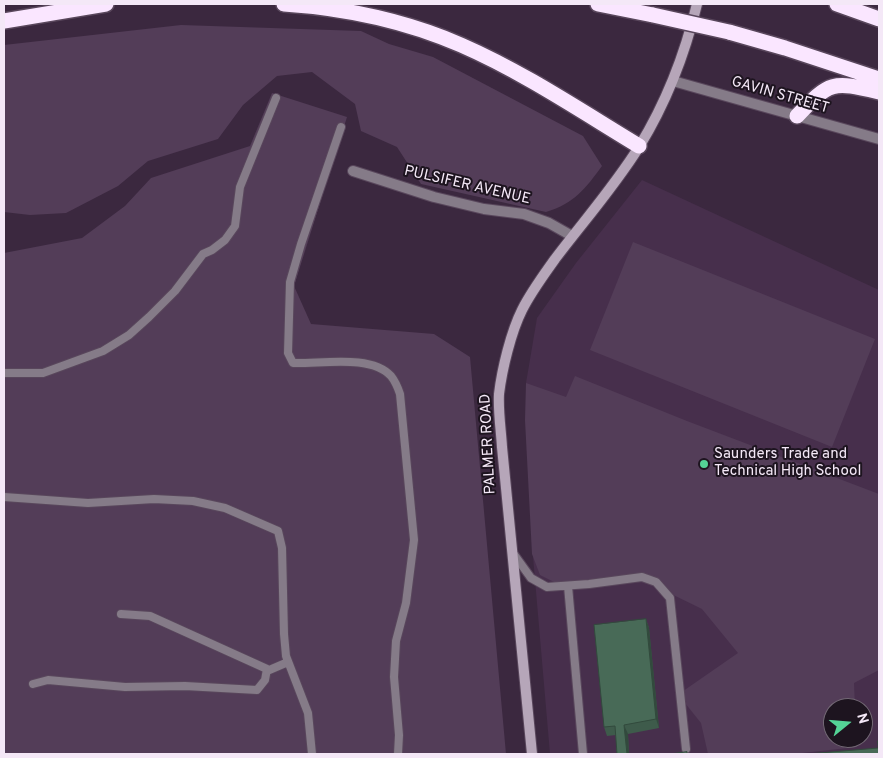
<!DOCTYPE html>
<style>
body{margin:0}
#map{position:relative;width:883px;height:758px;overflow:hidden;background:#3b283f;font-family:Overpass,sans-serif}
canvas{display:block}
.frame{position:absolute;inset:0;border:5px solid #f4e8f7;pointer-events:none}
.north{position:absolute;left:823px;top:698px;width:50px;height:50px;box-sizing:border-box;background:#1d141f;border:1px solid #736975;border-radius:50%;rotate:73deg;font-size:14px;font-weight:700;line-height:20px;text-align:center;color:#f4e8f7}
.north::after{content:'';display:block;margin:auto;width:18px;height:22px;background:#54d396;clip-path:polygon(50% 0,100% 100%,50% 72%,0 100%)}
</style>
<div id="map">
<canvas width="883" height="758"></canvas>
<div class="frame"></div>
<div class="north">N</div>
</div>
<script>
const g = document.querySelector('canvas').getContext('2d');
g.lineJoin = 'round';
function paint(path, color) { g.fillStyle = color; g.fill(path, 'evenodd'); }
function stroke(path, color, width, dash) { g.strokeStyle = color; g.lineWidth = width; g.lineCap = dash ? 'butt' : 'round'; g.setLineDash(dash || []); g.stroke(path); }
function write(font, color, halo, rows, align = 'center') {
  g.font = font + ' Overpass,sans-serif'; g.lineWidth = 4; g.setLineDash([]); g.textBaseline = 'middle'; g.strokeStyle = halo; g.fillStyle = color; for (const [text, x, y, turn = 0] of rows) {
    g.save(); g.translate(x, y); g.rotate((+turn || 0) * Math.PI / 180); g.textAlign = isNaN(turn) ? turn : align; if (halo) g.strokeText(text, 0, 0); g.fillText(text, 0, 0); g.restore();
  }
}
paint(new Path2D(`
 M642 180 879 290V754H550L532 545 526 383 537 318 576 263ZM833 708H863V738H833Z`), '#472f4c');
paint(new Path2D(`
 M181 25 361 31 389 44 433 57 583 136 602 166C585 189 575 203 546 212L421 184 397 147 361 131 355 104 312 72 277 76 243 105 218 139 148 161 118 186 66 213 30 215 4 212V45Z
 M272 93 347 117 294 286 311 324 434 334 470 357 506 754H4V253L82 238 125 206 151 178 250 146Z
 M633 242 875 339 832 447 590 350Z
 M575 376 687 421 879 494V670L854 683 855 708H833V738H857V747L793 754H708L701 723 685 703 676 696 738 653 702 609 655 586 642 576 576 582H554L540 575 532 554 525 420 526 383 566 397Z`), '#533d58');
const lane = new Path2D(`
 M341 127 301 244 290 282 288 353 293 363C321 364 371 354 391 376 395 381 398 388 400 394L414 540 406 603 396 641 394 677 399 735 398 754
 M4 373H43L103 351 129 335 149 317 175 291 203 254 212 250 225 240 235 226 240 187 276 98
 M4 497 88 503 154 499 193 501 225 508 278 531 282 548 284 634 286 656 308 713 312 754
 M513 553 531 578 547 587 589 584 642 577 656 582 670 598 686 749
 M568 586 583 754
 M267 671 288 662
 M33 684 48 680 125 687 185 686 257 690 265 680 267 669 150 616 121 614`);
const street = new Path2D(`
 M673 81 879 139
 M353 171 434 197 484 209 524 214 549 223 572 236`);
const secondary = new Path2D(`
 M532 754 502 447C501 430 498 411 499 394 502 369 511 332 522 310 531 292 543 276 555 259 583 222 614 187 639 147 666 103 685 54 697 4`);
const highway = new Path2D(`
 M284 4C344 8 406 21 461 45 523 72 581 111 639 146
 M598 4 653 15
 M837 4 879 19
 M4 21 106 4
 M729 32 785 48 879 79
 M797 116C830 81 832 81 879 92`);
stroke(lane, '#59475c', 10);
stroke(street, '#59475c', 12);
stroke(secondary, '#59475c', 12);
stroke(highway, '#59475c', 18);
stroke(lane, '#857b88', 8);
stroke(street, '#857b88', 10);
stroke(secondary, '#b6a6b9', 10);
stroke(highway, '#fae6ff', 15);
const highwayBridge = new Path2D(`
 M653 15 729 32`);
stroke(highwayBridge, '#59475c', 18, []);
stroke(highwayBridge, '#fae6ff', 15);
paint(new Path2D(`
 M646 619 649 628 659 728 628 734 629 754H617L616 735 607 736 604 727Z`), '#3e5b4b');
paint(new Path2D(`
 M646 619 649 628 659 728 656 719Z
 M624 725 628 734 629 754H627Z`), '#324a3d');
const building = new Path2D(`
 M646 619 656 719 624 725 627 754H617L615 726 604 727 594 625Z
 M878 741H879V754H808L878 748Z
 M687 752V754H671Z`);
paint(building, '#486a57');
stroke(building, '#324a3d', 1);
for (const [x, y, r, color] of [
 [704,464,5,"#54d396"]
]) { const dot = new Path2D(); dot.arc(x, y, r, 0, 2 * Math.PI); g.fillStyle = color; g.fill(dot); stroke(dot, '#1d141f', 2); }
write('15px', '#f4e8f7', '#1d141f', [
 ["GAVIN STREET",780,96,16],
 ["PULSIFER AVENUE",467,186,13],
 ["PALMER ROAD",489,444,-93]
]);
write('15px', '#f4e8f7', '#1d141f', [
 ["Saunders Trade and",714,455],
 ["Technical High School",714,472]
], 'left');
</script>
